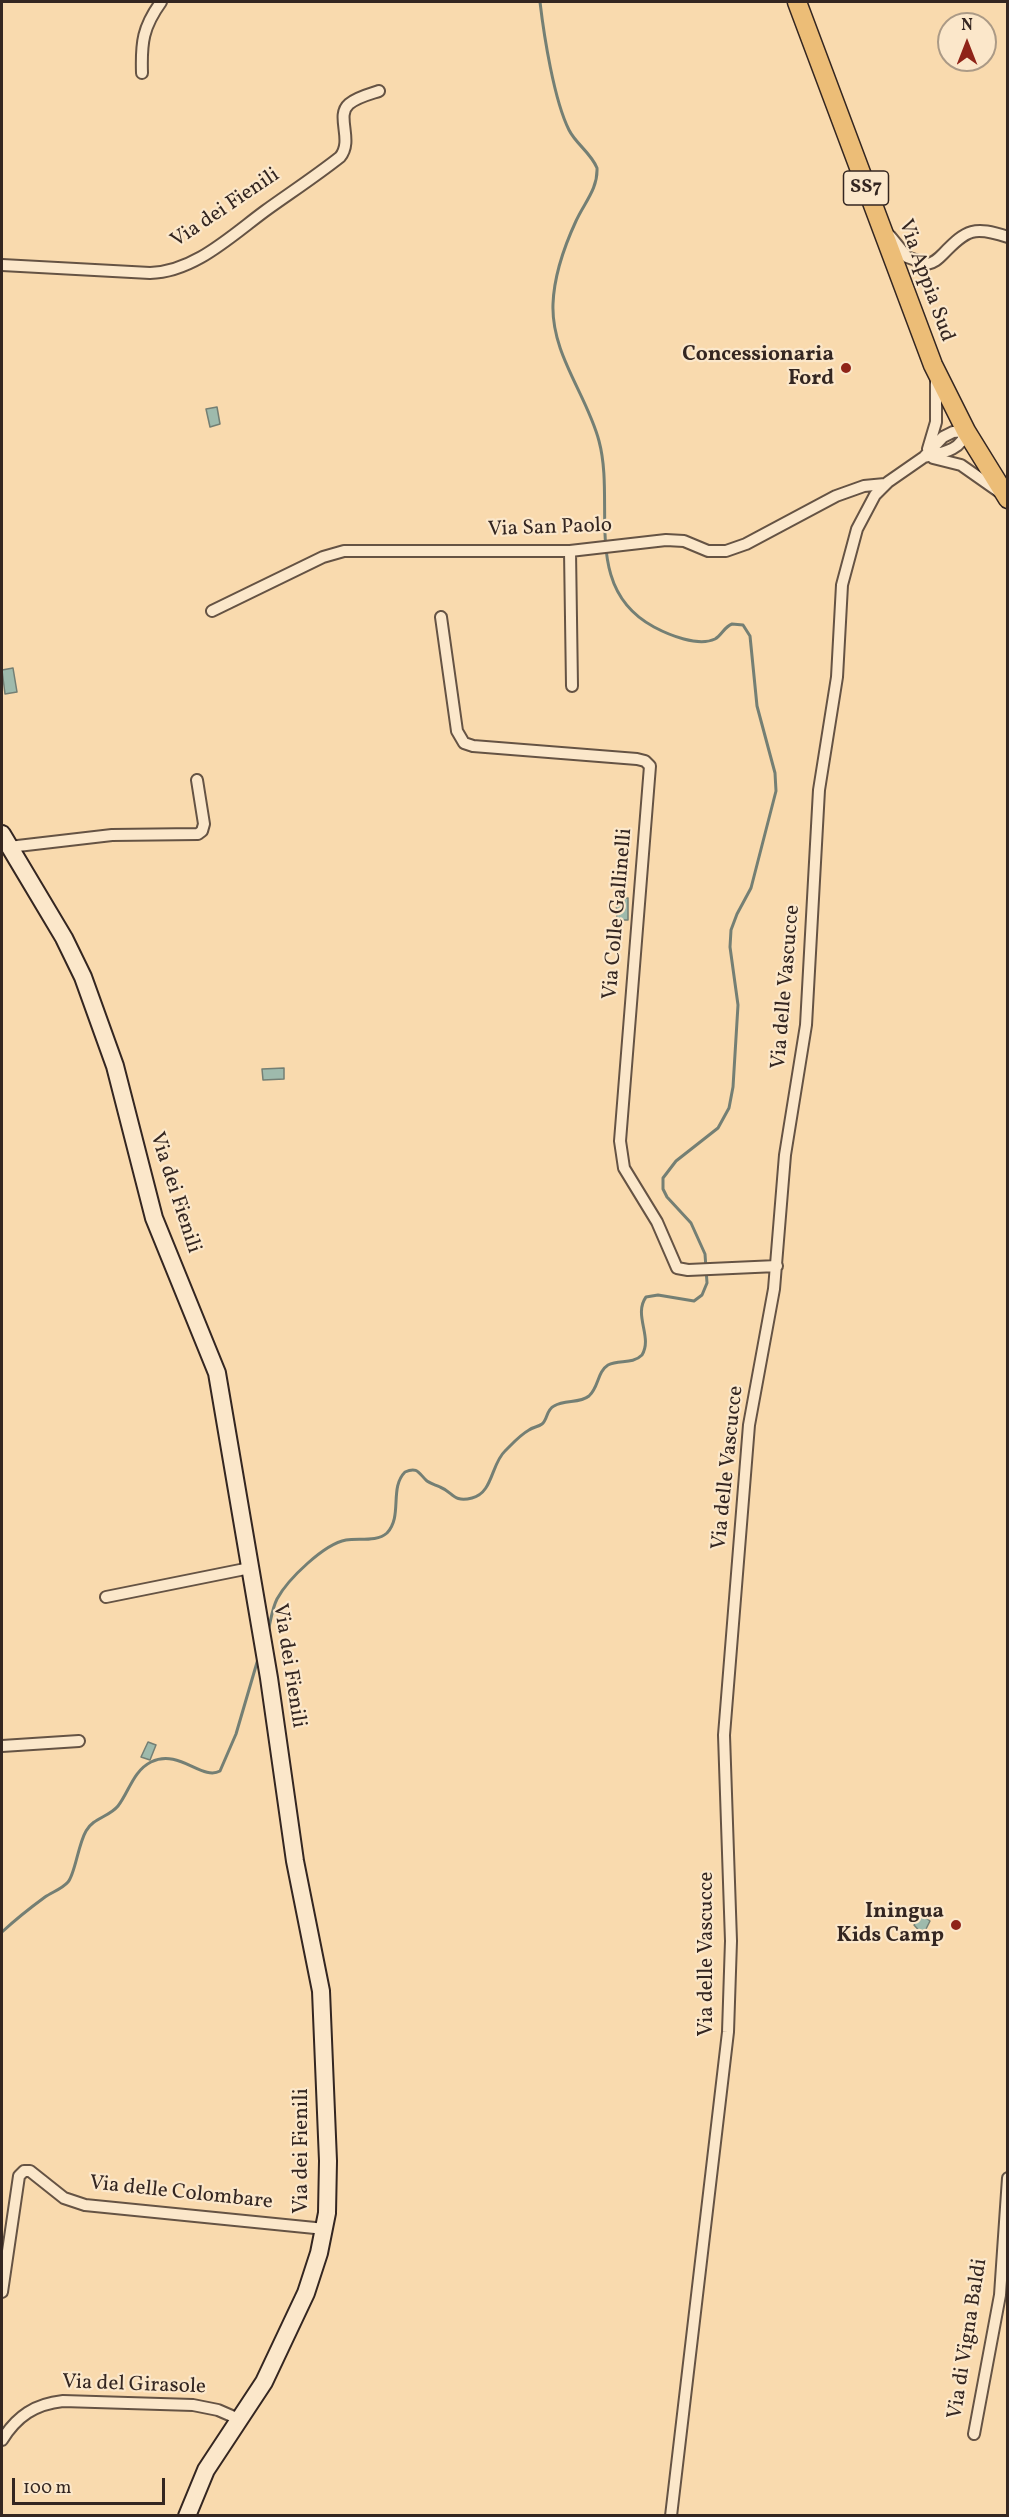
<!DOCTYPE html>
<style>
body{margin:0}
#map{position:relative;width:1009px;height:2517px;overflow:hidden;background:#f9daae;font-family:Vollkorn,serif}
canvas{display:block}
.frame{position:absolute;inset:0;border:3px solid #342621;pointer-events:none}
.north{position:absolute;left:937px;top:12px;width:60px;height:60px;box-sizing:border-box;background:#fbe7ca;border:2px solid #ab9a86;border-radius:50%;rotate:0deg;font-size:16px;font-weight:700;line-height:24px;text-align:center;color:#342621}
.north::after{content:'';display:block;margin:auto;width:21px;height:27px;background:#8f2418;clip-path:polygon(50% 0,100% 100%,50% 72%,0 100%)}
.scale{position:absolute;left:12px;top:2478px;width:153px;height:27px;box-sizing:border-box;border:3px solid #342621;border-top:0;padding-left:8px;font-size:18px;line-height:21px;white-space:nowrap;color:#342621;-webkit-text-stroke:4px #fbe7ca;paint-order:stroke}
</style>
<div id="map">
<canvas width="1009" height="2517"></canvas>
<div class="frame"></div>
<div class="north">N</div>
<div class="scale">100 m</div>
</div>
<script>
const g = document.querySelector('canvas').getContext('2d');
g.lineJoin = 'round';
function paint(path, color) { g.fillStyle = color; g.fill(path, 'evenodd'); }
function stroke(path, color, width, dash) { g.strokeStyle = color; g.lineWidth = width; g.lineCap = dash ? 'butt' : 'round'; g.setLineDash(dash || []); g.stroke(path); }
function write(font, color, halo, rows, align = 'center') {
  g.font = font + ' Vollkorn,serif'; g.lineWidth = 4.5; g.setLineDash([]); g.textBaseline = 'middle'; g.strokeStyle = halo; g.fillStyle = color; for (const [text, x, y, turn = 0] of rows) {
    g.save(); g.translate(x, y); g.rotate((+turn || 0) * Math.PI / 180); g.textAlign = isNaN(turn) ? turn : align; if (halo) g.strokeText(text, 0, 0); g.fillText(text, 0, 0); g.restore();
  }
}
const water = new Path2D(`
 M217 407 220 424 210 427 206 409Z
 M13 668 17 692 5 694 2 670Z
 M616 898H628V920H617Z
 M284 1068V1079L263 1080 262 1069Z
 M148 1742 156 1745 150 1760 141 1757Z
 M920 1913 930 1921 923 1935 914 1925Z`);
paint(water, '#9ebaac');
stroke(water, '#747f74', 1.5);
stroke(new Path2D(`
 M268 1631C271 1620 272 1609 277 1599 288 1579 324 1544 346 1540 359 1538 377 1542 387 1533 403 1516 389 1488 405 1472 418 1466 419 1474 427 1481 431 1484 436 1485 440 1487 453 1492 453 1503 472 1498 493 1493 491 1464 505 1451 512 1444 520 1435 529 1430 533 1427 538 1427 542 1424 548 1419 546 1410 554 1406 565 1399 579 1404 589 1396 599 1387 597 1372 608 1365 619 1359 632 1365 642 1355 653 1337 633 1315 646 1297L658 1295 694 1301 702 1295 707 1283 705 1254 691 1223 667 1197 663 1189V1178L676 1161 718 1128 729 1108 733 1087 738 1005 730 947 731 930 737 914 751 888 776 791 775 773 757 706 750 636 743 625 732 624C724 627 722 635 715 639 698 647 669 635 654 627 581 588 616 504 599 441 587 395 551 354 553 304 554 276 564 247 576 221 584 203 598 189 597 168 591 153 576 144 569 130 554 100 544 36 540 2
 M2 1932C15 1920 30 1908 45 1897 52 1892 62 1889 68 1882 75 1874 78 1845 86 1831 93 1818 109 1817 118 1806 129 1792 133 1771 151 1762 179 1748 202 1781 220 1771L236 1734 258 1659`), '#747f74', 3);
const street = new Path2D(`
 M142 73C141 42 143 27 161 2
 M890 236 907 257 927 264C934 263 938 259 943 254 967 229 974 226 1008 237
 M2 265 150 273C194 272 231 236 265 211 290 193 316 176 340 157 354 140 335 116 349 104 357 97 370 94 379 91
 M928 449 936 422V378
 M933 458 961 465 998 491
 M570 551 572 686
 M212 611 323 557 344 551H570L666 540 684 541 708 551H726L746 544 836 496 864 486 885 484
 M441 617 457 731 464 743 473 746 637 759 645 761 650 766 620 1141 624 1168 657 1222 677 1268 688 1270 777 1266
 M9 847 112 835 198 834 202 831 204 824 197 780
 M106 1597 250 1568
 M2 1746 79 1741
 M2 2292 19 2176 24 2171H30L64 2198 85 2205 325 2229
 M974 2434 1000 2295 1008 2178
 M2 2440C17 2416 35 2404 63 2401L193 2405 218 2410 241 2420
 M671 2516 728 2032 731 1941 724 1735 749 1425 774 1289 785 1155 806 1025 819 790 837 677 842 585 857 529 875 495 888 482 924 457 943 437 953 432 966 431C962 451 941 453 924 457`);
const secondary = new Path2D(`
 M2 834 64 938 83 977 115 1066 154 1218 217 1373 269 1678 295 1861 321 1991 328 2161 327 2213 319 2253 306 2293 264 2382 206 2470 187 2516`);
const primary = new Path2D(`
 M797 2 933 365 966 431 1008 499`);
stroke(street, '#655344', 14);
stroke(secondary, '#342621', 20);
stroke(primary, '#342621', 21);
stroke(street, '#fbe7ca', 10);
stroke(secondary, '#fbe7ca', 16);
stroke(primary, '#ecbd77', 18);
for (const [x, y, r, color] of [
 [846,368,6,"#8f2418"],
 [956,1925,6,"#8f2418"]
]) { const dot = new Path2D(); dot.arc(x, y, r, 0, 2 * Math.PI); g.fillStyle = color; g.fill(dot); stroke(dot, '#fbe7ca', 2); }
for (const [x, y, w] of [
 [866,188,45]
]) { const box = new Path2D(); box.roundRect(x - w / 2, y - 17, w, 34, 4.5); g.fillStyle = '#fbe7ca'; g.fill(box); stroke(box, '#342621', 1.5); }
write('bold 20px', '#342621', null, [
 ["SS7",866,188]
]);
write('21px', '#342621', '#fbe7ca', [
 ["Via dei Fienili",226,209,-34],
 ["Via Appia Sud",925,281,70],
 ["Via San Paolo",550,529,-2],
 ["Via Colle Gallinelli",619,914,-85],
 ["Via delle Vascucce",787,987,-85],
 ["Via dei Fienili",174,1193,72],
 ["Via delle Vascucce",729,1468,-84],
 ["Via dei Fienili",288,1666,81],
 ["Via delle Vascucce",708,1954,-90],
 ["Via dei Fienili",303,2151,-90],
 ["Via delle Colombare",181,2194,6],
 ["Via di Vigna Baldi",969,2339,-81],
 ["Via del Girasole",134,2386,2]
]);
write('bold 21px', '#342621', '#fbe7ca', [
 ["Concessionaria",834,356],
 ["Ford",834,380],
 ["Iningua",944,1913],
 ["Kids Camp",944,1937]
], 'right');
</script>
